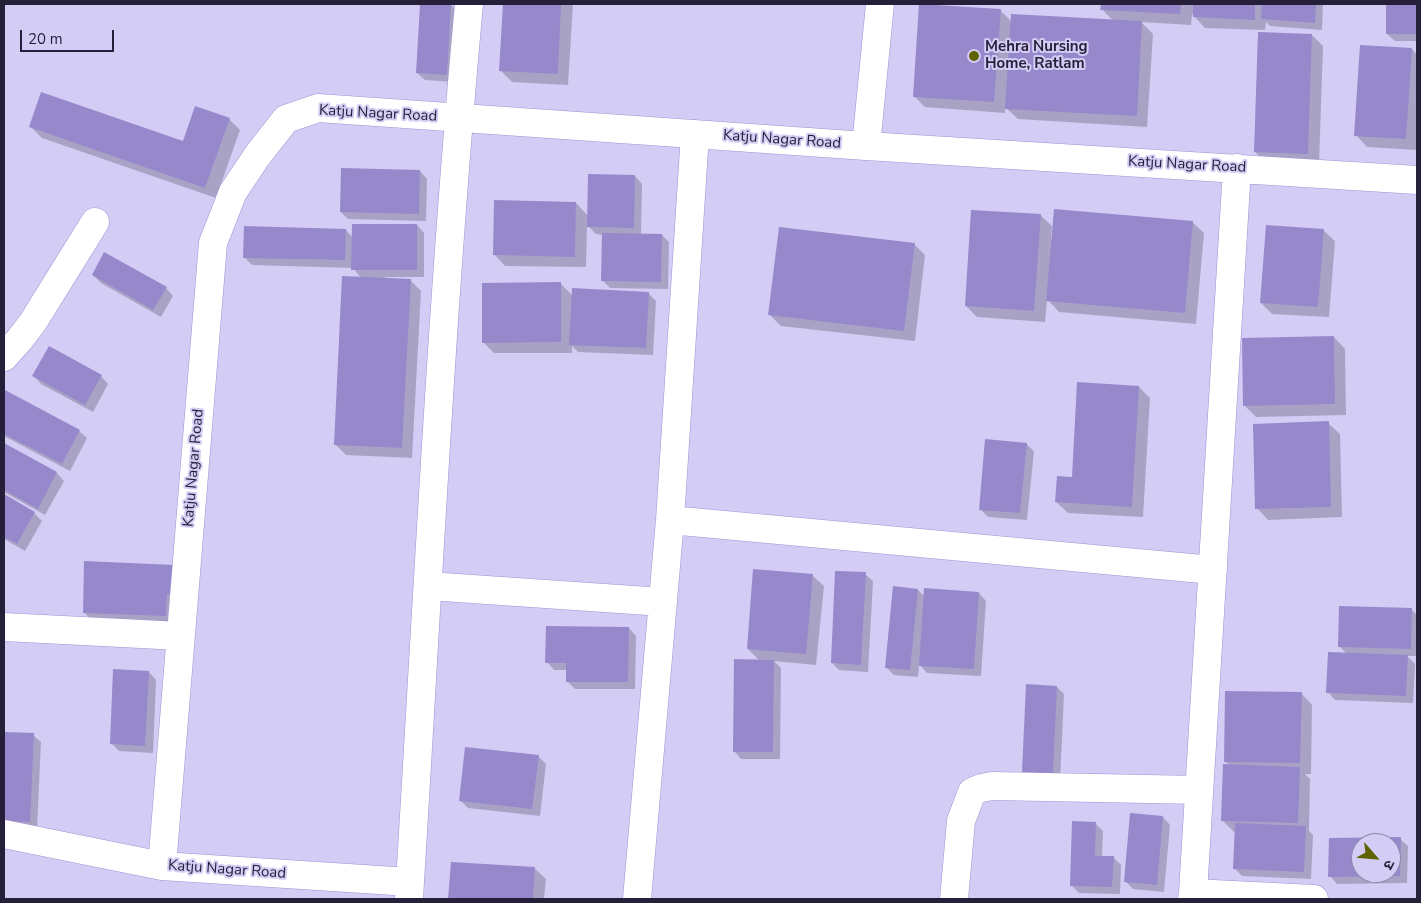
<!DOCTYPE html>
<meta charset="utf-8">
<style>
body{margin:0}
#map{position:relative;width:1421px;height:903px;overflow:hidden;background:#d3ccf5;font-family:"Nunito Sans","Noto Sans Devanagari",sans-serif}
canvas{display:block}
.frame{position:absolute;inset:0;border:5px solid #251f39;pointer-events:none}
.north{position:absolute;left:1351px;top:833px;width:50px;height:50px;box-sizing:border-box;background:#d3ccf5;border:1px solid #8d87aa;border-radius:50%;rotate:117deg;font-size:14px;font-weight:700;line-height:20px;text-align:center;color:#251f39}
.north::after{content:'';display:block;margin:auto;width:18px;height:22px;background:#5e6300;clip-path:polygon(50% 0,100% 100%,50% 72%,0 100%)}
.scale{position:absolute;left:20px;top:30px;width:94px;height:22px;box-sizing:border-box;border:2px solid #251f39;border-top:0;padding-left:6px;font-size:15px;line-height:18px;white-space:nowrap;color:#251f39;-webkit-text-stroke:4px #d3ccf5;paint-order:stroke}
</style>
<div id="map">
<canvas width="1421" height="903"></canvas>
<div class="frame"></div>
<div class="north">उ</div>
<div class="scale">20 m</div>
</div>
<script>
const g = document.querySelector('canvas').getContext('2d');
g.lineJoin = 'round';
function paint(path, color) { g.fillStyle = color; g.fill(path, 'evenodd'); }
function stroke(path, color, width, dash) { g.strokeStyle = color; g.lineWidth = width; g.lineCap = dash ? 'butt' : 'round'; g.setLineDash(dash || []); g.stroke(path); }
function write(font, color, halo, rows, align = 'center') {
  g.font = font + ' "Nunito Sans",sans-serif'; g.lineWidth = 4; g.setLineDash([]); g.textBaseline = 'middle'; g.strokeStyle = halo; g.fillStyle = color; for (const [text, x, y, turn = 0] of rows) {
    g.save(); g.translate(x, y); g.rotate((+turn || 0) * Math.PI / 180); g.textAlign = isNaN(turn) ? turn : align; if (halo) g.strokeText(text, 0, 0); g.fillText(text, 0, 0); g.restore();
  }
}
paint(new Path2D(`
 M421 4H450L458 12 454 82 425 80 417 73Z
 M504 4H573L568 85 512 82 501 71Z
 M1068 4H1323L1322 30 1270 26 1266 22 1265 30 1205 28 1192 14 1191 25 1141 22 1153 34 1147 127 1018 119 1005 107V113L925 107 914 96 1000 10 1012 22 1113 21 1102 9V5Z
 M1387 4H1417V41H1395L1387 34Z
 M1312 35 1323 46 1319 165 1266 163 1255 152Z
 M1412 49 1417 55V150L1367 147 1356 135Z
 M229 119 240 130 216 198 42 138 31 127 184 142Z
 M420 171 427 179 426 221 348 219 341 212Z
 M635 176 642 184 641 234 662 235 669 242 668 289 610 288 602 280 603 235 596 234 587 225 586 267 505 266 494 254 576 203 588 216Z
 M1040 215 1052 226 1051 239H1053L1192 222 1204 233 1196 324 1059 312 1047 299 1045 322 977 317 966 306Z
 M417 225 424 233V277H385V279L410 280 421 291 412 458 346 455 335 444 361 278 353 268 252 265 244 257 346 230 353 238Z
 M1323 230 1335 241 1329 317 1272 314 1261 303Z
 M914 244 925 255 915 341 781 326 770 315Z
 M93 275 166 288 173 296 161 317 101 283Z
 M561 284 573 296 648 293 656 301 653 355 578 352 572 346V353H494L483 342Z
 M1334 337 1345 349 1346 415 1256 417 1245 406Z
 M34 376H101L108 384 93 412 41 384Z
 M1139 387 1150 398 1143 517 1068 513 1056 502Z
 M6 392 79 431 87 438 70 471 4 436V396Z
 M1328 423 1340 434 1342 517 1268 520 1257 508Z
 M4 444 57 473 64 481 45 515 4 492Z
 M1026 444 1034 451 1027 520 988 517 980 509Z
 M4 496 34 513 42 521 25 551 4 539Z
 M173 566 177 627 95 624 84 612Z
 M865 574 873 581 868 672 839 670 832 663Z
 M812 575 824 586 816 665 774 661 781 668 780 759H741L734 751 760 661 748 649Z
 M918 590 925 597 979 593 986 601 981 676 927 673 919 664 918 677 894 675 887 668Z
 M1412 610 1417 615V656H1407L1415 664 1413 703 1335 700 1328 692 1347 654 1339 646Z
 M629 628 636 636 635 689H575L567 681V670H554L547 662Z
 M149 672 156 680 153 753 119 751 111 743Z
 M1057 687 1064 694 1060 781 1031 780 1023 772Z
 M1301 693 1312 705 1311 774H1305L1310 779 1309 831 1313 835 1311 879 1242 876 1234 868 1236 832H1234L1222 820 1230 766 1225 761Z
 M4 733 33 735 41 742 37 829 4 827Z
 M538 756 546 764 540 816 468 808 461 801Z
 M1163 817 1170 825 1164 892 1133 889 1125 881Z
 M1095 823 1103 831 1102 857H1113L1121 865 1120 894 1079 893 1071 885Z
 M1330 839H1400L1408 846 1407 883 1337 884 1330 876ZM1361 843H1391V873H1361Z
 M452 863 534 868 546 879 544 899H449Z`), '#0003');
paint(new Path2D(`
 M420 4H451L447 75 416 73Z
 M503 4H561L558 74 499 71Z
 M919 4 1001 9 994 102 913 97Z
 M1101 4H1181L1180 14 1100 10Z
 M1193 4H1255V20L1193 17Z
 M1262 4H1316L1315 23 1261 19Z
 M1386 4H1417V34H1386Z
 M1011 14 1142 21 1137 116 1005 109Z
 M1258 32 1312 34 1308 154 1254 152Z
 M1360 45 1412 48 1406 139 1354 136Z
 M41 92 183 141 195 106 230 118 205 188 29 127Z
 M341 168 420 170 419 214 340 212Z
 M588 174 635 175 634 228 587 227Z
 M494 200 576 202 575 257 493 255Z
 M1054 209 1193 221 1185 313 1046 301Z
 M971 210 1041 214 1034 311 965 306Z
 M352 224H417V270H351Z
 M1266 225 1324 229 1318 307 1260 303Z
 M244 226 346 229 345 260 243 258Z
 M779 227 915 243 904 331 768 315Z
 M602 233 662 234 661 282 601 281Z
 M104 252 167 287 153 310 92 275Z
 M342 276 411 279 402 448 334 445Z
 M561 282V342L482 343V283Z
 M572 288 649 292 646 348 569 345Z
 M1334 336 1335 404 1243 406 1242 338Z
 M49 346 102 375 85 405 32 376Z
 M1077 382 1139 386 1132 507 1055 502 1057 476 1072 477Z
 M5 390 80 430 62 464 4 434V393Z
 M1329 421 1331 507 1255 509 1253 424Z
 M985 439 1027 443 1020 513 979 510Z
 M4 443 57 472 38 509 4 490Z
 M4 494 35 512 17 544 4 537Z
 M84 561 174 565 173 594H167L166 616 83 613Z
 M753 569 813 574 806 654 747 649Z
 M835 571 866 572 861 665 831 663Z
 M893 586 918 589 910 670 885 668Z
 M924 588 979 592 974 669 919 666Z
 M1339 606 1412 608 1411 649 1338 647Z
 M546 626 629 627 628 682H566V663H545Z
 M1328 652 1408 655 1406 696 1326 693Z
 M734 659 774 660 773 752H733Z
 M113 669 149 671 145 746 110 744Z
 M1026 684 1057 686 1053 774 1022 772Z
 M1225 691 1302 692 1300 763 1224 762Z
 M4 732 34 733 30 822 4 821Z
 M465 747 539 755 532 809 459 801Z
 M1223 764 1300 767 1298 823 1221 821Z
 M1130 813 1163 816 1157 885 1124 882Z
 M1072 821 1096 822 1095 856H1114L1112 887 1070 886Z
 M1235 823 1306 826 1304 872 1233 869Z
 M1401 837 1400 876 1328 877 1329 838ZM1361 843H1391V873H1361Z
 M451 862 535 867 533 899H448Z`), '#9688cb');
const minor = new Path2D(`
 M866 146 880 4
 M4 357 20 339 33 322 95 222
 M670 520 1213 570
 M428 586 663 602
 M4 627 180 636
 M4 834 162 866
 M410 882C428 589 442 296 469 4
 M1193 893 1237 168
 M409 899 410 882 162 866 213 243 233 192 257 156 286 119 318 108 866 146 1417 180
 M637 899 670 520 695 134
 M954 899 961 821 972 792 981 788 992 786 1199 790
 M1192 899 1193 893 1314 899`);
stroke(minor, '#9f92d3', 29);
stroke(minor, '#fff', 28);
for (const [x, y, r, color] of [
 [974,56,6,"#5e6300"]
]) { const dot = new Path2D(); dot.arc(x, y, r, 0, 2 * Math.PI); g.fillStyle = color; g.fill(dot); stroke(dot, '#d3ccf5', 2); }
write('bold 15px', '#251f39', '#d3ccf5', [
 ["Mehra Nursing",985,47],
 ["Home, Ratlam",985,64]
], 'left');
write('15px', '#251f39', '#d3ccf5', [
 ["Katju Nagar Road",378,114,3],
 ["Katju Nagar Road",782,140,4],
 ["Katju Nagar Road",1187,165,3],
 ["Katju Nagar Road",194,468,-85],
 ["Katju Nagar Road",227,870,4]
]);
</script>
